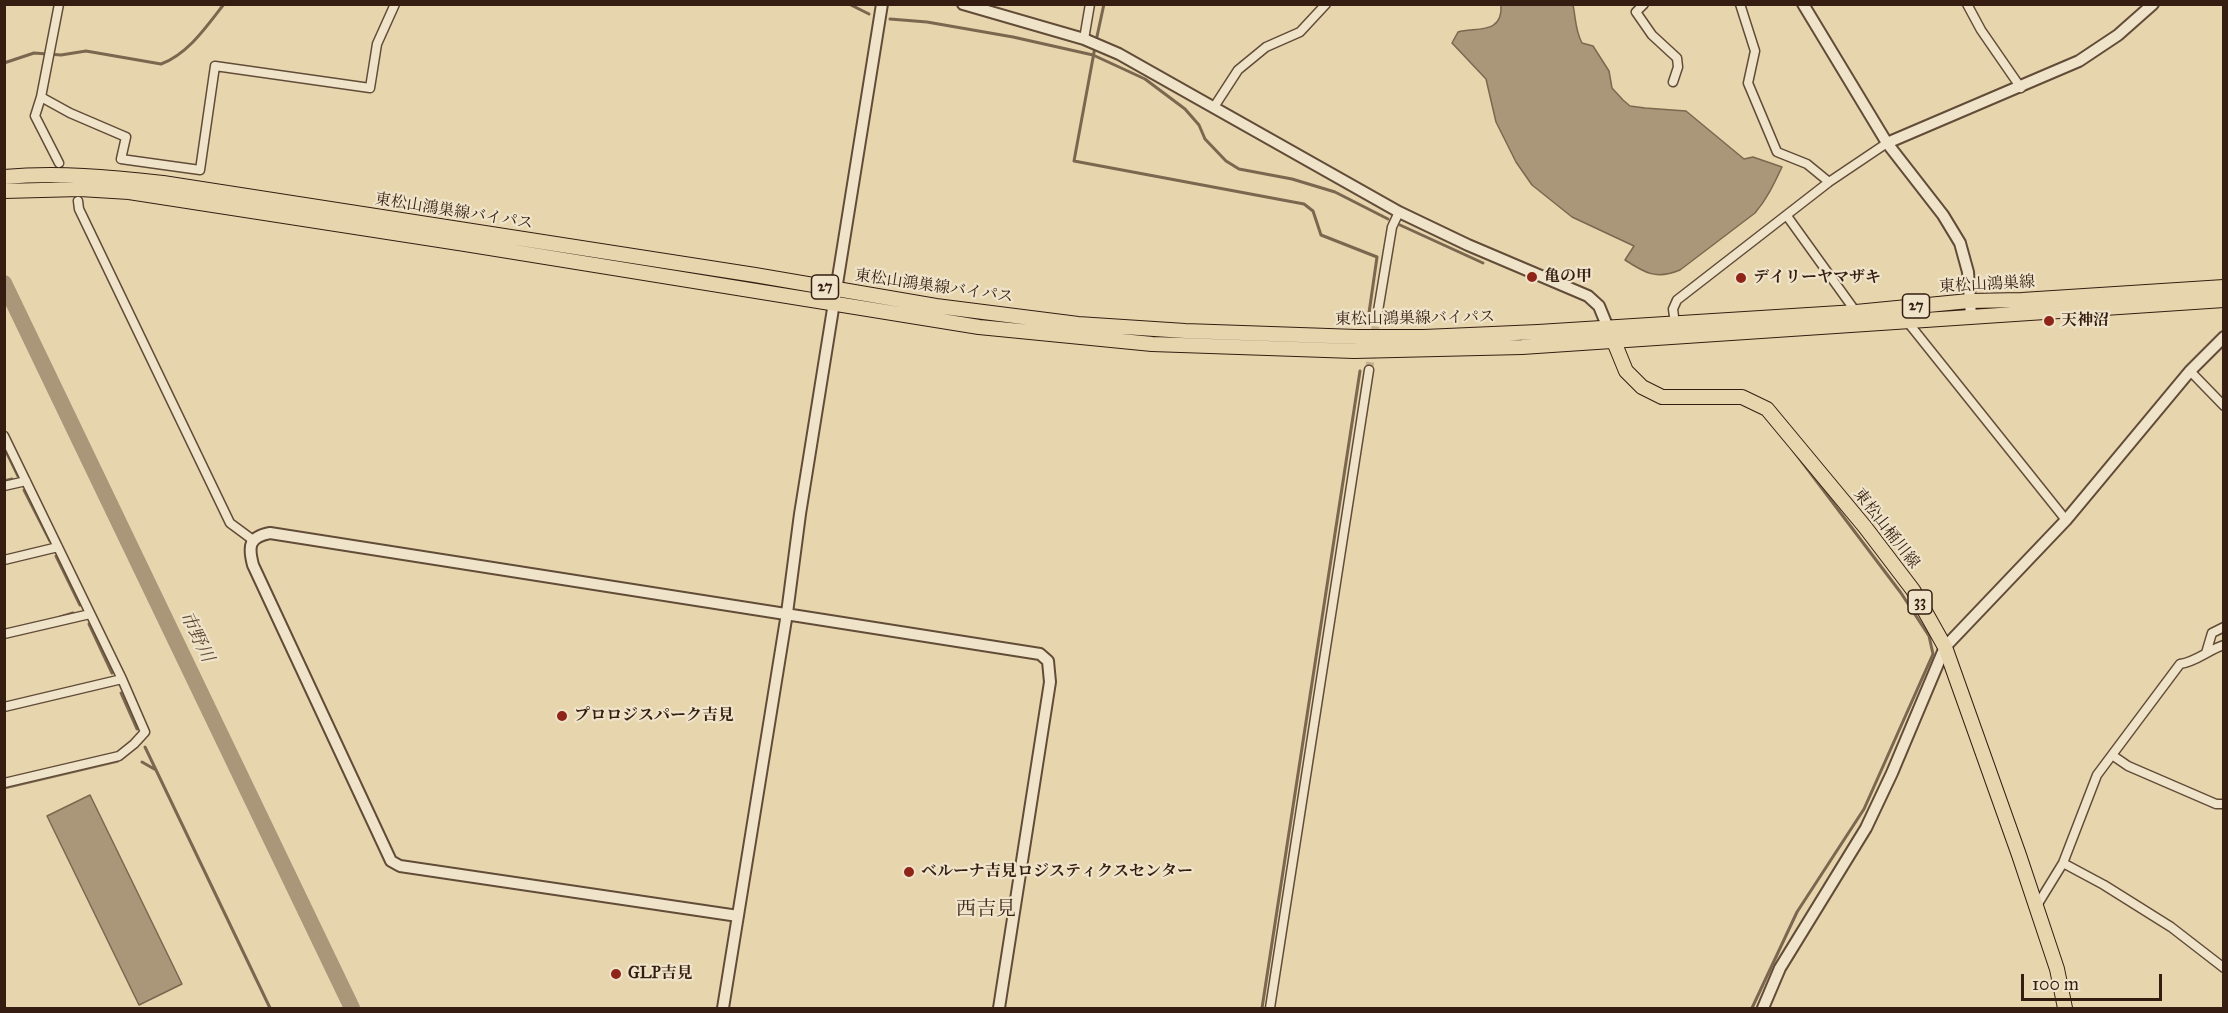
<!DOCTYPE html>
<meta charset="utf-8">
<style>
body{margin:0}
#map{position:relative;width:2228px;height:1013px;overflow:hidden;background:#e7d5ae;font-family:"IM FELL Great Primer",serif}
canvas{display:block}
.frame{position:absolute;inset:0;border:6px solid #351e11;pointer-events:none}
.scale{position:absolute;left:2021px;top:974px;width:141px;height:27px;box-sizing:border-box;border:3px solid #351e11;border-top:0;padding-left:8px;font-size:18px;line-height:21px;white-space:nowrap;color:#351e11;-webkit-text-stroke:4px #efe4ca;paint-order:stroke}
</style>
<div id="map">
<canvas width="2228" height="1013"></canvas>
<div class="frame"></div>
<div class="scale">100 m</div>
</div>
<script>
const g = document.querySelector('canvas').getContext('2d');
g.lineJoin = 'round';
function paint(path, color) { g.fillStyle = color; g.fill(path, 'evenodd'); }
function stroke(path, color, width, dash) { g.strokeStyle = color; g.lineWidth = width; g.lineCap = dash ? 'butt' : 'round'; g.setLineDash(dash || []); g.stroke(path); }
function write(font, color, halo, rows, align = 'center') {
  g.font = font + ' "IM FELL Great Primer","Noto Serif JP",serif'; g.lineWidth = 4.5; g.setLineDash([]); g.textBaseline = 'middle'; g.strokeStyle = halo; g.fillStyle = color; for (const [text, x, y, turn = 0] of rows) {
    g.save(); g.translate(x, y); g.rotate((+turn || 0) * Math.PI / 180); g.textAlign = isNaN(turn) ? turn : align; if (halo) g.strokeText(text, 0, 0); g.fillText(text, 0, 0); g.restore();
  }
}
const water = new Path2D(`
 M1501 5H1573C1576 19 1575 30 1582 43L1593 46 1609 71 1612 88 1623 100 1630 106 1645 108 1686 111 1744 159 1753 157 1782 167C1774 184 1767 199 1755 213L1680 270C1656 280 1645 273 1625 260L1634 246 1572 217 1532 185 1516 162 1496 122 1486 79 1452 43 1458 32C1476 27 1503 35 1501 5Z
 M90 795 182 984 139 1005 47 816Z`);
paint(water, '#aa9779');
stroke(water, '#7b674f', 1.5);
stroke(new Path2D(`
 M849 4 869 14
 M890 19 927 22 1013 37 1093 55 1145 79 1185 109 1199 125 1205 139 1226 161 1239 169 1292 179 1335 192 1388 219
 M1096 41 1104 4
 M1095 47 1074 161 1304 204 1313 211 1321 235 1377 257 1369 313
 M4 63 34 53 61 55 86 51 161 64C188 54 207 26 224 4
 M1400 225 1483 263
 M4 447 18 476
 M4 481 12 479
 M24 490 50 541
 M56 556 80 605
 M60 617 73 613
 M89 624 112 673
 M121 693 137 729
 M145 747 270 1008
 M142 762 156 770
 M4 788 118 761
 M1262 1008 1360 371
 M1752 1008 1797 912 1864 809 1933 654 1929 636 1901 593 1793 450`), '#7b674f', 3);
stroke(new Path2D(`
 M4 283 352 1008`), '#aa9779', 16);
stroke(new Path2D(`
 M1369 370 1377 317`), '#c3b08f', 8, [8, 4]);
const minor = new Path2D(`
 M59 4 41 97 70 113 126 137 121 159 200 170 215 66 370 88 377 44 395 4
 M1644 4 1636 12 1652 35 1677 58 1678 67 1673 82
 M1740 4 1755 51 1748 83 1777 152 1807 164 1829 182
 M1967 4 1981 30 2021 88
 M1084 39 1090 4
 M41 97 35 116 59 163
 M1214 107 1238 70 1266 47 1300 32 1326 4
 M78 201 79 209 230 523 253 540
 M1787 216 1856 312
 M1377 317 1392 227 1399 212
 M1906 320 2066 520
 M1675 324 1673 309 1677 300 1829 182 1887 143
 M2190 371 2224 406
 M4 436 122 679 145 732 134 744 119 756 4 783
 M4 486 26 481
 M4 560 58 547
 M4 634 90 614
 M2206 653 2212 633 2224 627
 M4 707 122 679
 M2112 755 2128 766 2216 804H2224
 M2063 863 2104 885 2171 927 2224 968
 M2036 907 2063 863 2097 775 2180 664C2196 662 2208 650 2224 645
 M1270 1008 1369 370`);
const tertiary = new Path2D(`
 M963 4 1084 39 1119 54 1399 212 1468 245 1588 296 1599 306 1608 328
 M1803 4 1887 143 1943 215 1960 243 1968 272 1971 316
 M1887 143 2079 61 2118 35 2153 4
 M738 916 400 866 391 861 253 565C248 546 249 537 270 533L1040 654 1048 661 1050 682 999 1008
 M723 1008 787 613 800 514 882 4
 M1763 1008 1780 968 1866 828 1892 773 1945 647 2066 520 2190 371 2224 337`);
const primary = new Path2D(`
 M4 177C58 172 110 177 163 183L755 275 936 306 1078 324 1185 331 1357 337H1424L1538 332 1856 312 1969 301 2022 300 2224 287
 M4 191 80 189 129 192 465 244 979 327 1152 344 1354 351 1522 347 2224 300
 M1610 332 1626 371 1642 387 1662 397H1742L1767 409 1865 527 1913 590 1945 647 2019 855 2057 969 2065 1008`);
stroke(minor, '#624c38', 11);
stroke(tertiary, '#624c38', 14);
stroke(primary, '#351e11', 16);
stroke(minor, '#efe4ca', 8);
stroke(tertiary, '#efe4ca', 10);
stroke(primary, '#e7d5ae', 14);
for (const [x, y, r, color] of [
 [1532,277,6,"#8f2418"],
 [1741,278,6,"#8f2418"],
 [2049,321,6,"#8f2418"],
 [562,716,6,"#8f2418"],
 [909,872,6,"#8f2418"],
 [616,974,6,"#8f2418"]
]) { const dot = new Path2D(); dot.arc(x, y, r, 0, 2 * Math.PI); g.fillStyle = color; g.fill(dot); stroke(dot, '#efe4ca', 2); }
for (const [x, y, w] of [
 [825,287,27],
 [1916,306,27],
 [1920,602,24]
]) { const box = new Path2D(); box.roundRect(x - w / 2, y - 12, w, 24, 4.5); g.fillStyle = '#efe4ca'; g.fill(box); stroke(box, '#351e11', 1.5); }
write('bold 15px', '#351e11', null, [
 ["27",825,287],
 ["27",1916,306],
 ["33",1920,602]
]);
write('16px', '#351e11', '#efe4ca', [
 ["東松山鴻巣線バイパス",454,212,9],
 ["東松山鴻巣線",1987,285,-3],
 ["東松山鴻巣線バイパス",934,287,8],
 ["東松山鴻巣線バイパス",1415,319,-1],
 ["東松山桶川線",1886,529,52]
]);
write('bold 16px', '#351e11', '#efe4ca', [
 ["亀の甲",1544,277],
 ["デイリーヤマザキ",1753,278],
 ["天神沼",2061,321],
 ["プロロジスパーク吉見",574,716],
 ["ベルーナ吉見ロジスティクスセンター",921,872],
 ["GLP吉見",628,974]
], 'left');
write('italic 18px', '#5e4835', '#efe4ca', [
 ["市野川",196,637,64]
]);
write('20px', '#351e11', '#efe4ca', [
 ["西吉見",986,910]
]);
</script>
